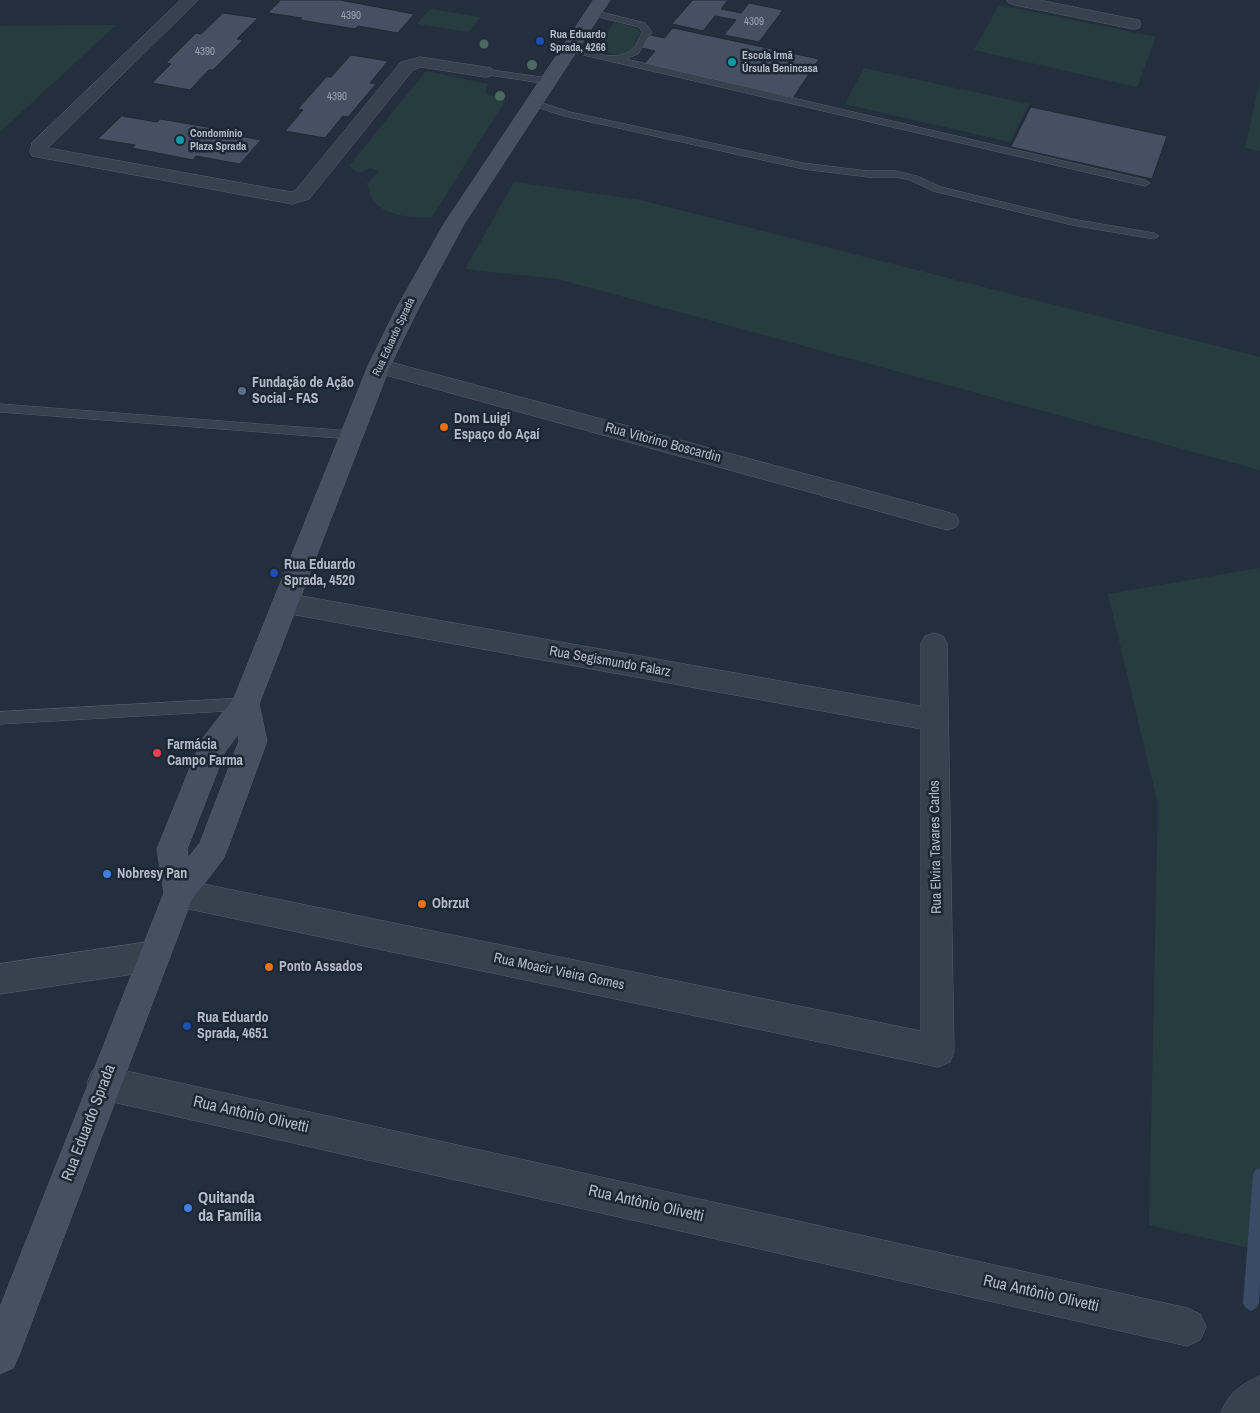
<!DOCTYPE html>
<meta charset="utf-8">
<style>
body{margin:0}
canvas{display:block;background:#242f3e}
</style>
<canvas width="1260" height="1413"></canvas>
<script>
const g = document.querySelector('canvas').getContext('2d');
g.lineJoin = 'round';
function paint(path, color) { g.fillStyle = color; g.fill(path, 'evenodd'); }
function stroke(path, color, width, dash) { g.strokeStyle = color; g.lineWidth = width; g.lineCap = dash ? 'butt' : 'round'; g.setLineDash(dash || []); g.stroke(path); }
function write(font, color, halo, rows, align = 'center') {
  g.font = font + ' "Archivo Narrow",sans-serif'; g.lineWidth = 5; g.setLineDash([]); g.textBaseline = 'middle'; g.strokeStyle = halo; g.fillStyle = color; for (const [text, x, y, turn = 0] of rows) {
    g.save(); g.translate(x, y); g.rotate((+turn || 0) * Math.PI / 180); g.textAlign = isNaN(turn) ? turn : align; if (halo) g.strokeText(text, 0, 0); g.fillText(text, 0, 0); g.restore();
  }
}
paint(new Path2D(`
 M999 5 1156 37 1137 87 974 50Z
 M430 9 481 17 469 32 417 24Z
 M614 22 637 28 640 33 632 48 622 55 594 51Z
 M116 25 0 132V26Z
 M864 68 1029 104 1010 142 845 104Z
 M426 71 488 84 485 93 505 101 432 217C412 218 385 217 372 199 370 195 369 188 367 183L378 172 371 168 358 173 349 166Z
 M1260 80V151L1245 148Z
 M514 182 640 200 1260 357V470L558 279 465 269Z
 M1260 568V1235L1249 1248 1149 1225 1158 804 1108 594Z`), '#263c3f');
paint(new Path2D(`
 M1260 1168V1282L1259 1303 1256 1308 1251 1311 1246 1308 1243 1303 1253 1175 1255 1170Z`), '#394c67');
const building = new Path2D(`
 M281 0H340L414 14 398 33 358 26 355 29 300 20 302 18 268 13Z
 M693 0H728L721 9 741 13 749 3 783 10 759 42 724 35 736 20 715 16 703 31 672 24Z
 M223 13 258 18 237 39 243 40 213 70H209L190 90 152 83 171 64 166 63 196 33 201 34Z
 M673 28 819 59 793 98 644 64 655 51 642 48 644 41 651 35 664 38Z
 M351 55 388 61 370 83 376 84 348 117 343 116 325 138 285 131 303 110 298 109 326 77H331Z
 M1031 107 1167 136 1152 179 1011 147Z
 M122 116 157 122 160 119 219 129 217 132 261 140 240 164 196 156 193 160 132 148 135 145 98 139Z`);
paint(building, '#455162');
stroke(building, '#1f2835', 1);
const service = new Path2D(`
 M593 10 645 23 652 32 638 54 626 59 1145 180 1150 183 1145 186 566 51V47L569 46C586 50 617 64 632 49 637 45 639 38 642 32L639 27 590 15 589 13Z
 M485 69 548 78 553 81 548 84 482 74V70Z
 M533 100 570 112 803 163 868 171H896L917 176 941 187 1072 219 1154 233 1159 236 1154 239 1072 225 933 191 910 180 896 177H868L803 169 564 116 530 105V101Z
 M0 404 351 431 357 435 351 439 0 412Z
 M245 698 250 700 252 704 250 708 245 710 0 724V712Z`);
const minor = new Path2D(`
 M181 0H198L48 148 291 192 295 191 401 62 420 57 485 67 491 68 494 72 491 76 485 77 421 67 413 70 309 199 292 204 32 156 30 152 32 143Z
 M1007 0H1039L1133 19 1139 20 1141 24 1139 28 1133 29 1015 5 1009 3Z
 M379 359 947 512 956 515 959 521 956 527 947 530 371 371 368 366 371 361Z
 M285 593 921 706V643L925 636 934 633 943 636 947 643 954 1051 950 1062 938 1067 179 907 168 903 164 893 168 883 179 879 921 1031V729L285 613 276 610 272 603 276 596Z
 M154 941 165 946 170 956 165 966 154 971 0 994V964Z
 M104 1066 1187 1308 1200 1314 1206 1327 1200 1340 1187 1346 104 1100 92 1095 87 1083 92 1071Z
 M1260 1376V1413H1221C1228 1394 1242 1383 1260 1376Z`);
const secondary = new Path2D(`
 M594 0H610L464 224 418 309 390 366 259 704 267 741 227 850 223 859 191 901 19 1355 13 1368 0 1374V1307L164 893 157 849 199 746 203 738 234 698 368 366 396 309 444 224ZM238 735 239 741 200 843 188 858 187 849 225 752Z`);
stroke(service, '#565f6c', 1);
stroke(minor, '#565f6c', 1);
stroke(secondary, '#565f6c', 1);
paint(service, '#38414e');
paint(minor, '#38414e');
paint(secondary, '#465061');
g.fillStyle = '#4b6a5d';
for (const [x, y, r] of [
 [484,44,4.5],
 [532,65,5],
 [500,96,5]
]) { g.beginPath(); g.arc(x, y, r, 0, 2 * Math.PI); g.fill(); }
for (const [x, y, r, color] of [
 [540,41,5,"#1a4fb4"],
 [732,62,5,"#0f9aa8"],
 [180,140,5,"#0f9aa8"],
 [242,391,5,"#5c6f8a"],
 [444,427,5,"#e8710a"],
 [274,573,5,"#1a4fb4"],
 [157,753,5,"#e0444e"],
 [107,874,5,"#3f7fe0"],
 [422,904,5,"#e8710a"],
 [269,967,5,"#e8710a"],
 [187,1026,5,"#1a4fb4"],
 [188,1208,5,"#3f7fe0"]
]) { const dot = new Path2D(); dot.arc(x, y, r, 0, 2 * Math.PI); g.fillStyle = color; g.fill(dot); stroke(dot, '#1d2633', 2); }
write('11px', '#98a1af', null, [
 ["4390",351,16],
 ["4309",754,22],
 ["4390",205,52],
 ["4390",337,97]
]);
write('bold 11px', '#b4bcc9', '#1d2633', [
 ["Rua Eduardo",550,35],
 ["Sprada, 4266",550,48],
 ["Escola Irmã",742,56],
 ["Úrsula Benincasa",742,69],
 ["Condomínio",190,134],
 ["Plaza Sprada",190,147]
], 'left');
write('11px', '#b4bcc9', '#1d2633', [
 ["Rua Eduardo Sprada",394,337,-65]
]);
write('bold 14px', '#b4bcc9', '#1d2633', [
 ["Fundação de Ação",252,383],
 ["Social - FAS",252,399],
 ["Dom Luigi",454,419],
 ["Espaço do Açaí",454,435],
 ["Rua Eduardo",284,565],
 ["Sprada, 4520",284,581],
 ["Farmácia",167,745],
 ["Campo Farma",167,761],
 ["Nobresy Pan",117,874],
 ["Obrzut",432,904],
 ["Ponto Assados",279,967],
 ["Rua Eduardo",197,1018],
 ["Sprada, 4651",197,1034]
], 'left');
write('14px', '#b4bcc9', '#1d2633', [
 ["Rua Vitorino Boscardin",663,443,15],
 ["Rua Segismundo Falarz",610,662,10],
 ["Rua Elvira Tavares Carlos",936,847,-91],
 ["Rua Moacir Vieira Gomes",559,972,12]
]);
write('16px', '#b4bcc9', '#1d2633', [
 ["Rua Antônio Olivetti",251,1115,13],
 ["Rua Eduardo Sprada",89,1123,-69],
 ["Rua Antônio Olivetti",646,1204,13],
 ["Rua Antônio Olivetti",1041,1294,13]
]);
write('bold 16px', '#b4bcc9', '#1d2633', [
 ["Quitanda",198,1199],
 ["da Família",198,1217]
], 'left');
</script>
